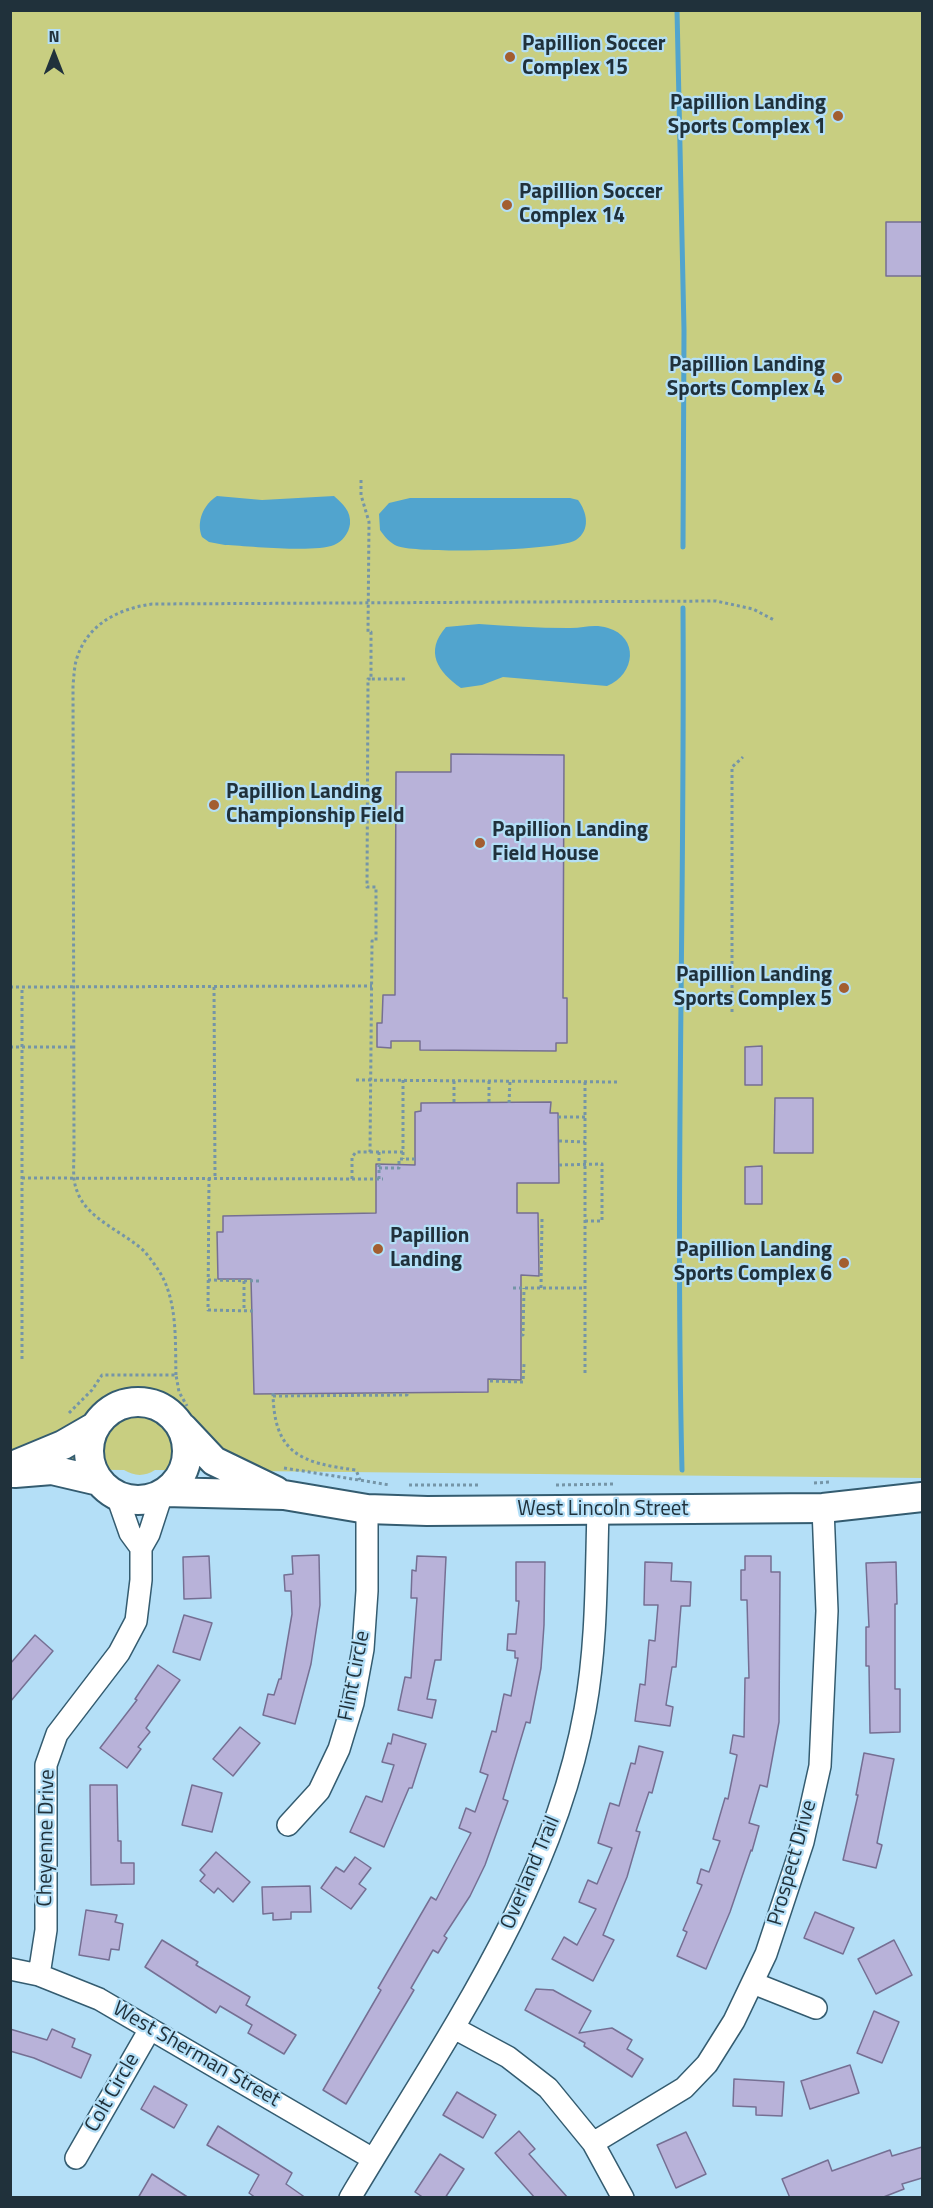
<!DOCTYPE html>
<style>
body{margin:0}
#map{position:relative;width:933px;height:2208px;overflow:hidden;background:#b4dff7;font-family:"Titillium Web",sans-serif}
canvas{display:block}
.frame{position:absolute;inset:0;border:12px solid #20313b;pointer-events:none}
.north{position:absolute;left:24px;top:24px;width:60px;height:60px;-webkit-text-stroke:4px #b4dff7;paint-order:stroke;rotate:0deg;font-size:16px;font-weight:700;line-height:24px;text-align:center;color:#20313b}
.north::after{content:'';display:block;margin:auto;width:21px;height:27px;background:#20313b;clip-path:polygon(50% 0,100% 100%,50% 72%,0 100%)}
</style>
<div id="map">
<canvas width="933" height="2208"></canvas>
<div class="frame"></div>
<div class="north">N</div>
</div>
<script>
const g = document.querySelector('canvas').getContext('2d');
g.lineJoin = 'round';
function paint(path, color) { g.fillStyle = color; g.fill(path, 'evenodd'); }
function stroke(path, color, width, dash) { g.strokeStyle = color; g.lineWidth = width; g.lineCap = dash ? 'butt' : 'round'; g.setLineDash(dash || []); g.stroke(path); }
function write(font, color, halo, rows, align = 'center') {
  g.font = font + ' "Titillium Web",sans-serif'; g.lineWidth = 4.5; g.setLineDash([]); g.textBaseline = 'middle'; g.strokeStyle = halo; g.fillStyle = color; for (const [text, x, y, turn = 0] of rows) {
    g.save(); g.translate(x, y); g.rotate((+turn || 0) * Math.PI / 180); g.textAlign = isNaN(turn) ? turn : align; if (halo) g.strokeText(text, 0, 0); g.fillText(text, 0, 0); g.restore();
  }
}
paint(new Path2D(`
 M11 11H922V1478L155 1470C144 1477 134 1476 124 1470L11 1469Z`), '#c8ce81');
paint(new Path2D(`
 M217 496 262 500 334 496C343 504 351 511 350 524 349 533 342 542 334 545 314 553 249 546 225 545L209 542 202 537C196 522 203 505 217 496Z
 M410 498H570L578 500C587 512 591 530 576 540 558 551 417 554 397 546 390 543 384 536 380 530L379 514 389 503Z
 M479 624C508 626 538 628 567 628 583 629 592 623 608 628 639 637 636 674 607 686L503 677 482 685 461 688C438 672 424 652 446 627Z`), '#51a4ce');
stroke(new Path2D(`
 M677 10 684 330 683 547
 M682 1470C675 1183 685 896 683 608`), '#51a4ce', 5);
const building = new Path2D(`
 M886 222H922V276H886Z
 M451 754 564 755 563 998H567V1043H556V1051L420 1050V1041H391V1048L377 1047V1023H382L383 995H395L396 772H451Z
 M762 1046V1085H745V1047Z
 M775 1098H813V1153H774Z
 M551 1102 550 1113H558L559 1183H517V1213H538L539 1276 521 1275V1380L488 1379V1392L254 1394 251 1279H218L217 1232H223V1216L376 1213V1164L415 1165V1112L421 1111V1103Z
 M762 1166V1204H745V1167Z
 M319 1555 320 1605 311 1664 295 1724 263 1715 268 1694 274 1695 279 1679H281L292 1614 291 1591H285L284 1575 293 1574 292 1556Z
 M209 1556 211 1598 184 1599 183 1557Z
 M417 1556 446 1557 441 1660H435L427 1699 436 1700 432 1718 398 1710 405 1677 411 1678 417 1598H411L412 1570 416 1571Z
 M745 1556H771V1572H780L779 1722 767 1787 760 1785 749 1823 759 1826 752 1851 751 1850 730 1912 706 1969 677 1956 687 1932 683 1930 702 1885 697 1883 701 1869 709 1872 720 1841 713 1839 725 1798 728 1799 737 1755 730 1753 733 1735 744 1737 745 1678H749L747 1600H741V1570H745Z
 M516 1562H545L544 1625 541 1668 530 1723 526 1722 503 1799 508 1801 485 1865 470 1896 444 1936 447 1938 438 1953 433 1950 411 1988 414 1990 346 2104 323 2090 381 1990 378 1988 431 1897 436 1900 471 1833 459 1828 466 1808 475 1812 488 1775 480 1772 492 1731 496 1732 504 1694 511 1696 518 1658H515V1651L507 1650 508 1634H516L519 1601H516Z
 M645 1562 672 1563 671 1581 691 1582 690 1606H681L676 1667H672L666 1705 673 1707 670 1726 635 1721 640 1684 645 1685 649 1640 655 1641 658 1605H644Z
 M896 1562 897 1604H895V1689H900V1732L870 1733 869 1666H866V1627H869L866 1563Z
 M184 1615 212 1623 200 1660 173 1652Z
 M35 1635 53 1651 10 1702V1664Z
 M158 1665 180 1680 146 1728 150 1732 138 1747 141 1749 127 1768 100 1748 137 1700 135 1699Z
 M240 1727 260 1743 233 1776 213 1759Z
 M393 1734 426 1744 412 1788H409L384 1847 350 1832 366 1796 382 1802 394 1765 382 1762 388 1743 391 1744Z
 M639 1746 663 1752 652 1793 649 1792 636 1831 640 1832 627 1877 603 1935 614 1940 593 1981 552 1959 564 1937 577 1945 596 1909 579 1902 588 1880 597 1884 612 1848 598 1843 610 1803 619 1806 631 1763 635 1764Z
 M864 1753 894 1759 877 1843 882 1845 876 1868 843 1860 858 1795H856Z
 M90 1785H117L118 1841H121V1863H134V1884L91 1885Z
 M192 1785 222 1793 212 1832 182 1825Z
 M216 1852 250 1882 233 1902 218 1888 214 1893 200 1881 205 1875 200 1870Z
 M355 1857 371 1868 359 1884 366 1889 351 1909 321 1888 336 1867 344 1872Z
 M310 1886 311 1912H291V1919L273 1920V1913L263 1914 262 1887Z
 M86 1910 117 1915 115 1922 123 1924 119 1950 111 1949 109 1960 79 1955Z
 M815 1912 854 1928 843 1954 804 1938Z
 M162 1940 198 1962 196 1965 250 1997 246 2005 296 2035 284 2054 248 2033 252 2025 220 2006 216 2013 145 1967Z
 M894 1940 912 1975 876 1994 858 1959Z
 M536 1989 553 1990 591 2011 579 2033 612 2028 632 2040 627 2049 643 2059 632 2077 584 2046 585 2043 525 2010Z
 M874 2011 899 2022 882 2063 857 2053Z
 M10 2029 47 2040 52 2029 75 2039 72 2047 91 2055 81 2078 34 2058 10 2051Z
 M850 2065 859 2093 810 2109 801 2081Z
 M734 2079 784 2082 782 2116 756 2115V2107L733 2106Z
 M154 2086 187 2105 174 2128 141 2109Z
 M457 2092 496 2115 483 2138 443 2115Z
 M218 2126 292 2173 286 2184 306 2198H256L249 2193 259 2175 207 2145Z
 M519 2131 535 2149 529 2154 568 2198H535L495 2153Z
 M686 2132 706 2174 676 2188 657 2145Z
 M922 2147V2178L902 2184 904 2189 881 2198H790L782 2179 828 2160 832 2171 890 2150 892 2156Z
 M440 2154 464 2169 445 2198H424L415 2192Z
 M152 2174 189 2198H138Z`);
paint(building, '#b8b2d9');
stroke(building, '#756f93', 1.5);
const street = new Path2D(`
 M117 1496 130 1533 141 1548
 M288 1825 319 1791 339 1749 353 1703 363 1649 367 1591V1509
 M10 1969 39 1975 99 1999 373 2159
 M39 1975 46 1930V1765L57 1734 119 1653 136 1621 141 1580V1548L149 1534 162 1494
 M753 1983 816 2008
 M454 2028 508 2057 548 2088 593 2143 623 2198
 M593 2143 684 2088 707 2064 734 2021 766 1954 803 1842 820 1766 827 1611 823 1508
 M76 2158 150 2029
 M350 2198C442 2043 553 1890 585 1710 597 1644 596 1577 598 1510`);
const secondary = new Path2D(`
 M89 1451a49 49 0 1 1 98 0a49 49 0 1 1-98 0Z
 M183 1428 214 1461 276 1491
 M10 1467 63 1445 96 1426
 M15 1473 52 1470 99 1481
 M165 1492 284 1495 367 1509 427 1511 823 1508 922 1497`);
stroke(street, '#345c70', 24);
stroke(secondary, '#345c70', 32);
stroke(new Path2D(`
 M361 480V495L369 522 368 632H371V679H406
 M10 987 372 986
 M214 987 215 1178
 M732 1012V767L743 757
 M10 1047H74
 M356 1080 618 1082
 M403 1080V1159
 M454 1081V1103
 M489 1081V1103
 M585 1082V1374
 M509 1103 510 1081
 M558 1117H585
 M559 1141 585 1142
 M370 1152H403
 M379 1152V1179
 M559 1165 602 1164V1221H585
 M379 1168H399V1159H415
 M22 1178 383 1179
 M209 1178 208 1310 254 1311
 M352 1179V1157L356 1152H370L372 941H376V887H367L368 679H371
 M208 1280 260 1281
 M244 1281V1311
 M513 1288H585
 M541 1288 542 1219
 M521 1335H523L524 1288
 M22 1359V987
 M176 1375C175 1341 178 1301 159 1271 155 1265 150 1258 145 1252 125 1232 87 1220 77 1191 72 1179 74 1163 74 1150L73 685C74 677 74 669 76 661 86 625 117 609 152 604L716 601 753 609 774 620
 M490 1381 523 1382 524 1364
 M273 1393C274 1454 301 1463 356 1470L360 1480
 M273 1396 407 1395V1393
 M69 1413 92 1390 102 1375H176L179 1392 187 1406
 M284 1468 390 1485
 M814 1483 831 1482
 M409 1485H480
 M556 1485 615 1484`), '#7595a7', 3, [3, 3]);
stroke(street, '#fff', 21);
stroke(secondary, '#fff', 28);
for (const [x, y, r, color] of [
 [510,57,6,"#a35e30"],
 [838,116,6,"#a35e30"],
 [507,205,6,"#a35e30"],
 [837,378,6,"#a35e30"],
 [214,805,6,"#a35e30"],
 [480,843,6,"#a35e30"],
 [844,988,6,"#a35e30"],
 [378,1249,6,"#a35e30"],
 [844,1263,6,"#a35e30"]
]) { const dot = new Path2D(); dot.arc(x, y, r, 0, 2 * Math.PI); g.fillStyle = color; g.fill(dot); stroke(dot, '#b4dff7', 2); }
write('bold 21px', '#20313b', '#b4dff7', [
 ["Papillion Soccer",522,45],
 ["Complex 15",522,69],
 ["Papillion Landing",826,104,"right"],
 ["Sports Complex 1",826,128,"right"],
 ["Papillion Soccer",519,193],
 ["Complex 14",519,217],
 ["Papillion Landing",825,366,"right"],
 ["Sports Complex 4",825,390,"right"],
 ["Papillion Landing",226,793],
 ["Championship Field",226,817],
 ["Papillion Landing",492,831],
 ["Field House",492,855],
 ["Papillion Landing",832,976,"right"],
 ["Sports Complex 5",832,1000,"right"],
 ["Papillion",390,1237],
 ["Landing",390,1261],
 ["Papillion Landing",832,1251,"right"],
 ["Sports Complex 6",832,1275,"right"]
], 'left');
write('21px', '#20313b', '#b4dff7', [
 ["West Lincoln Street",603,1510],
 ["Flint Circle",355,1676,-79],
 ["Cheyenne Drive",47,1838,-89],
 ["Prospect Drive",793,1863,-74],
 ["Overland Trail",531,1873,-67],
 ["West Sherman Street",196,2055,30],
 ["Colt Circle",113,2093,-60]
]);
</script>
